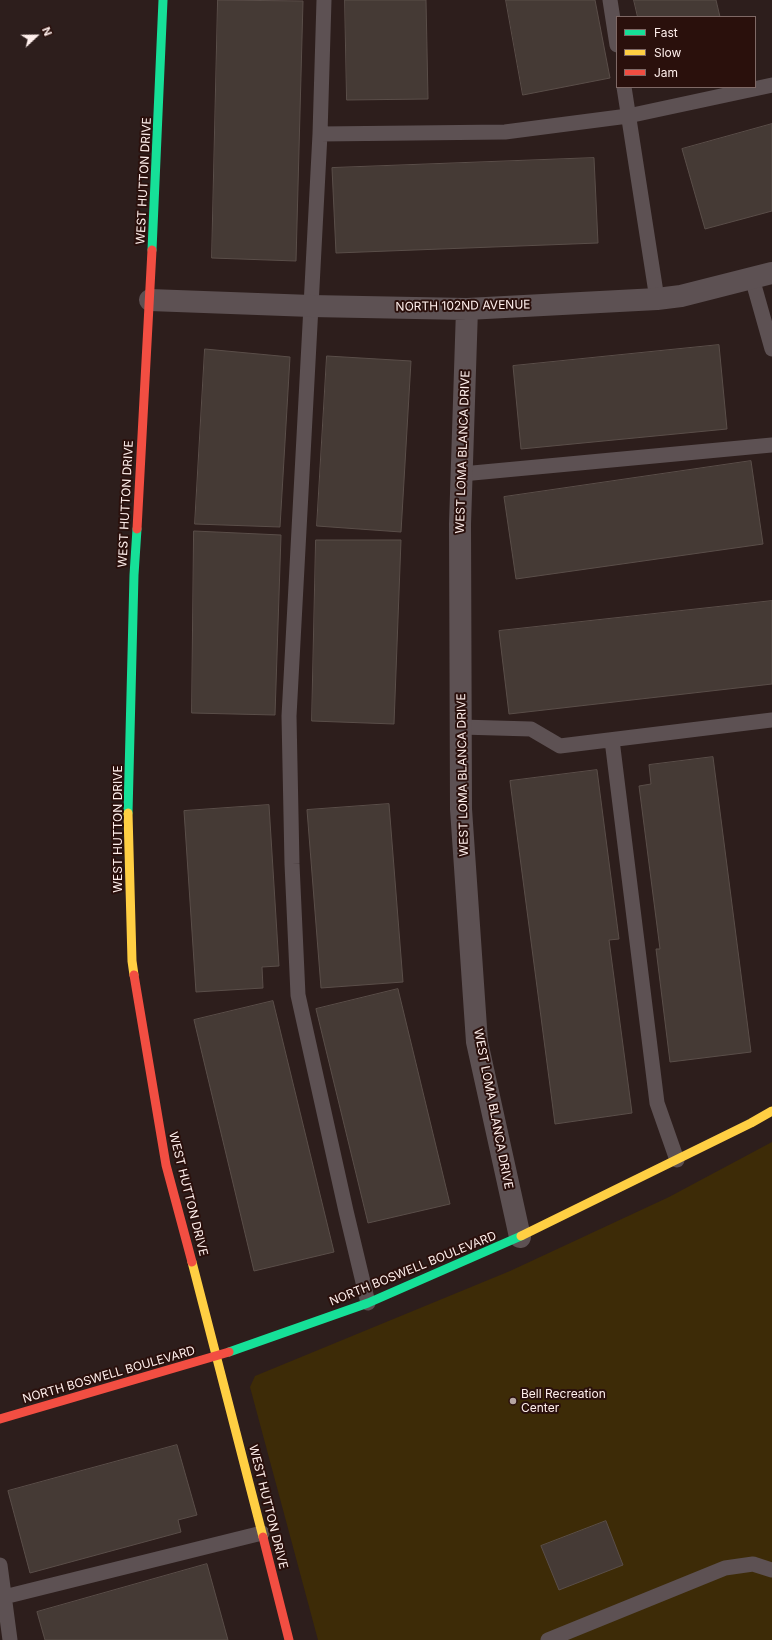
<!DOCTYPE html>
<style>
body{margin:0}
#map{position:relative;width:772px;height:1640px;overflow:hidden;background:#2d1e1c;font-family:Inter,sans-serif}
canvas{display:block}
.legend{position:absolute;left:616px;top:16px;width:140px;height:72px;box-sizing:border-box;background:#2a100c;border:1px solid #7f6966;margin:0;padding:5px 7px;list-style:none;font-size:12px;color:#ffefec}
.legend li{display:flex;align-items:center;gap:8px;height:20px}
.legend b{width:20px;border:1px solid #7f6966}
.north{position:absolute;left:16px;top:16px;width:40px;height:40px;-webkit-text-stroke:3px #2a100c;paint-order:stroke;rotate:68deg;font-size:11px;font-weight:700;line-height:16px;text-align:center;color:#ffefec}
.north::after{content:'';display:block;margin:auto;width:14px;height:18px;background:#ffefec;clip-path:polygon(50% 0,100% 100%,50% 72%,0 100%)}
</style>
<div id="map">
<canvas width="772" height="1640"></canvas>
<ul class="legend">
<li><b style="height:5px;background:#16e098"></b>Fast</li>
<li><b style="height:5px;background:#ffcf43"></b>Slow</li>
<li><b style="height:5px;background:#f24e42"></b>Jam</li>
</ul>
<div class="north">N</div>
</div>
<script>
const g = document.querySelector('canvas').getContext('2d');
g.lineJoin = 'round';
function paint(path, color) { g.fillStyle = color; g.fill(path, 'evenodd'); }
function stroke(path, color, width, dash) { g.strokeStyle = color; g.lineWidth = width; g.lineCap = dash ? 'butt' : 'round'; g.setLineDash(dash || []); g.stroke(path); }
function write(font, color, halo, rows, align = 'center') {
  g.font = font + ' Inter,sans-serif'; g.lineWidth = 4; g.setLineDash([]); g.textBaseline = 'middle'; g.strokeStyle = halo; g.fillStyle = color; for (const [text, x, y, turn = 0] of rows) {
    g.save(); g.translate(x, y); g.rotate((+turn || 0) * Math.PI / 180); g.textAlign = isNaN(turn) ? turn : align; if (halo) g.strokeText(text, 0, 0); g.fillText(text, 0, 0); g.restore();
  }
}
paint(new Path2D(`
 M772 1142V1640H318L250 1387 255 1376 510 1271 669 1197Z`), '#3d2b07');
const building = new Path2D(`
 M218 0 303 1 296 261 212 258Z
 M345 0H426L428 99 347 100Z
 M506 0H595L610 78 523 95Z
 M634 0H716L720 17H638Z
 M772 124V211L705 229 682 149Z
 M594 158 598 243 336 253 332 168Z
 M719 345 727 429 521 449 513 366Z
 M205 349 290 357 280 527 195 524Z
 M327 356 411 361 401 532 317 526Z
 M751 461 763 544 516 579 504 497Z
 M194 531 281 535 275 715 192 713Z
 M316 540H401L394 724 312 721Z
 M772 601V684L509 714 499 631Z
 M713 757 751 1052 670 1062 656 949H660L639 786 651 784 649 765Z
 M597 770 619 939 609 940 632 1113 555 1124 510 781Z
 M389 804 403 982 321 988 307 810Z
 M269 805 279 966 262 967 263 988 196 992 184 811Z
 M398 989 450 1204 368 1223 316 1009Z
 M273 1001 334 1252 254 1271 194 1020Z
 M177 1445 197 1515 178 1520 181 1532 30 1573 8 1491Z
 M606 1521 623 1565 559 1590 541 1546Z
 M207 1564 228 1640H45L37 1612Z`);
paint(building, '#453a35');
stroke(building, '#5a4e49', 1);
stroke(new Path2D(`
 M324 0 320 134 311 306 289 716 292 864 298 995 346 1211 368 1303
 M610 0 617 45
 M624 87 657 299
 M320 134 505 132 628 116 772 85
 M752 278 772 349
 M462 474 772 445
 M461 727 531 729 560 746 772 720
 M612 740 657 1103 677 1160
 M0 1565 10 1640
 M4 1597 262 1533
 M548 1640 725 1568 753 1564 772 1570`), '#5d5153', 15);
stroke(new Path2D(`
 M150 300 311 306 467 309 657 299 681 296 772 273
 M467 309 460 524 461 809 477 1042 520 1237`), '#5d5153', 22);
stroke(new Path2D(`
 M152 250 163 0
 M128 813 134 575 137 529
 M229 1352 368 1303 521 1236`), '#16e098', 9);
stroke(new Path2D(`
 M128 813 132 961 134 975
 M521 1236 751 1123 772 1111
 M192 1262 263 1537`), '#ffcf43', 9);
stroke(new Path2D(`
 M137 529 152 250
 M134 975 166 1165 192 1262
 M0 1419 229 1352
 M263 1537 289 1640`), '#f24e42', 9);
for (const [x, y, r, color] of [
 [513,1401,4,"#b6a6a3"]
]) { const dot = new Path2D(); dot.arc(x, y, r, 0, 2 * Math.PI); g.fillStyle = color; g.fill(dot); stroke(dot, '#2a100c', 1.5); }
write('12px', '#ffefec', '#2a100c', [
 ["WEST HUTTON DRIVE",144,181,-87],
 ["NORTH 102ND AVENUE",463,306,-1],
 ["WEST LOMA BLANCA DRIVE",463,452,-88],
 ["WEST HUTTON DRIVE",126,504,-87],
 ["WEST LOMA BLANCA DRIVE",463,775,-91],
 ["WEST HUTTON DRIVE",118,829,-90],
 ["WEST LOMA BLANCA DRIVE",493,1109,79],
 ["WEST HUTTON DRIVE",188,1194,76],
 ["NORTH BOSWELL BOULEVARD",413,1269,-22],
 ["NORTH BOSWELL BOULEVARD",109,1375,-16],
 ["WEST HUTTON DRIVE",268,1507,76]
]);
write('12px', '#ffefec', '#2a100c', [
 ["Bell Recreation",521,1394],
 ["Center",521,1408]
], 'left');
</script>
